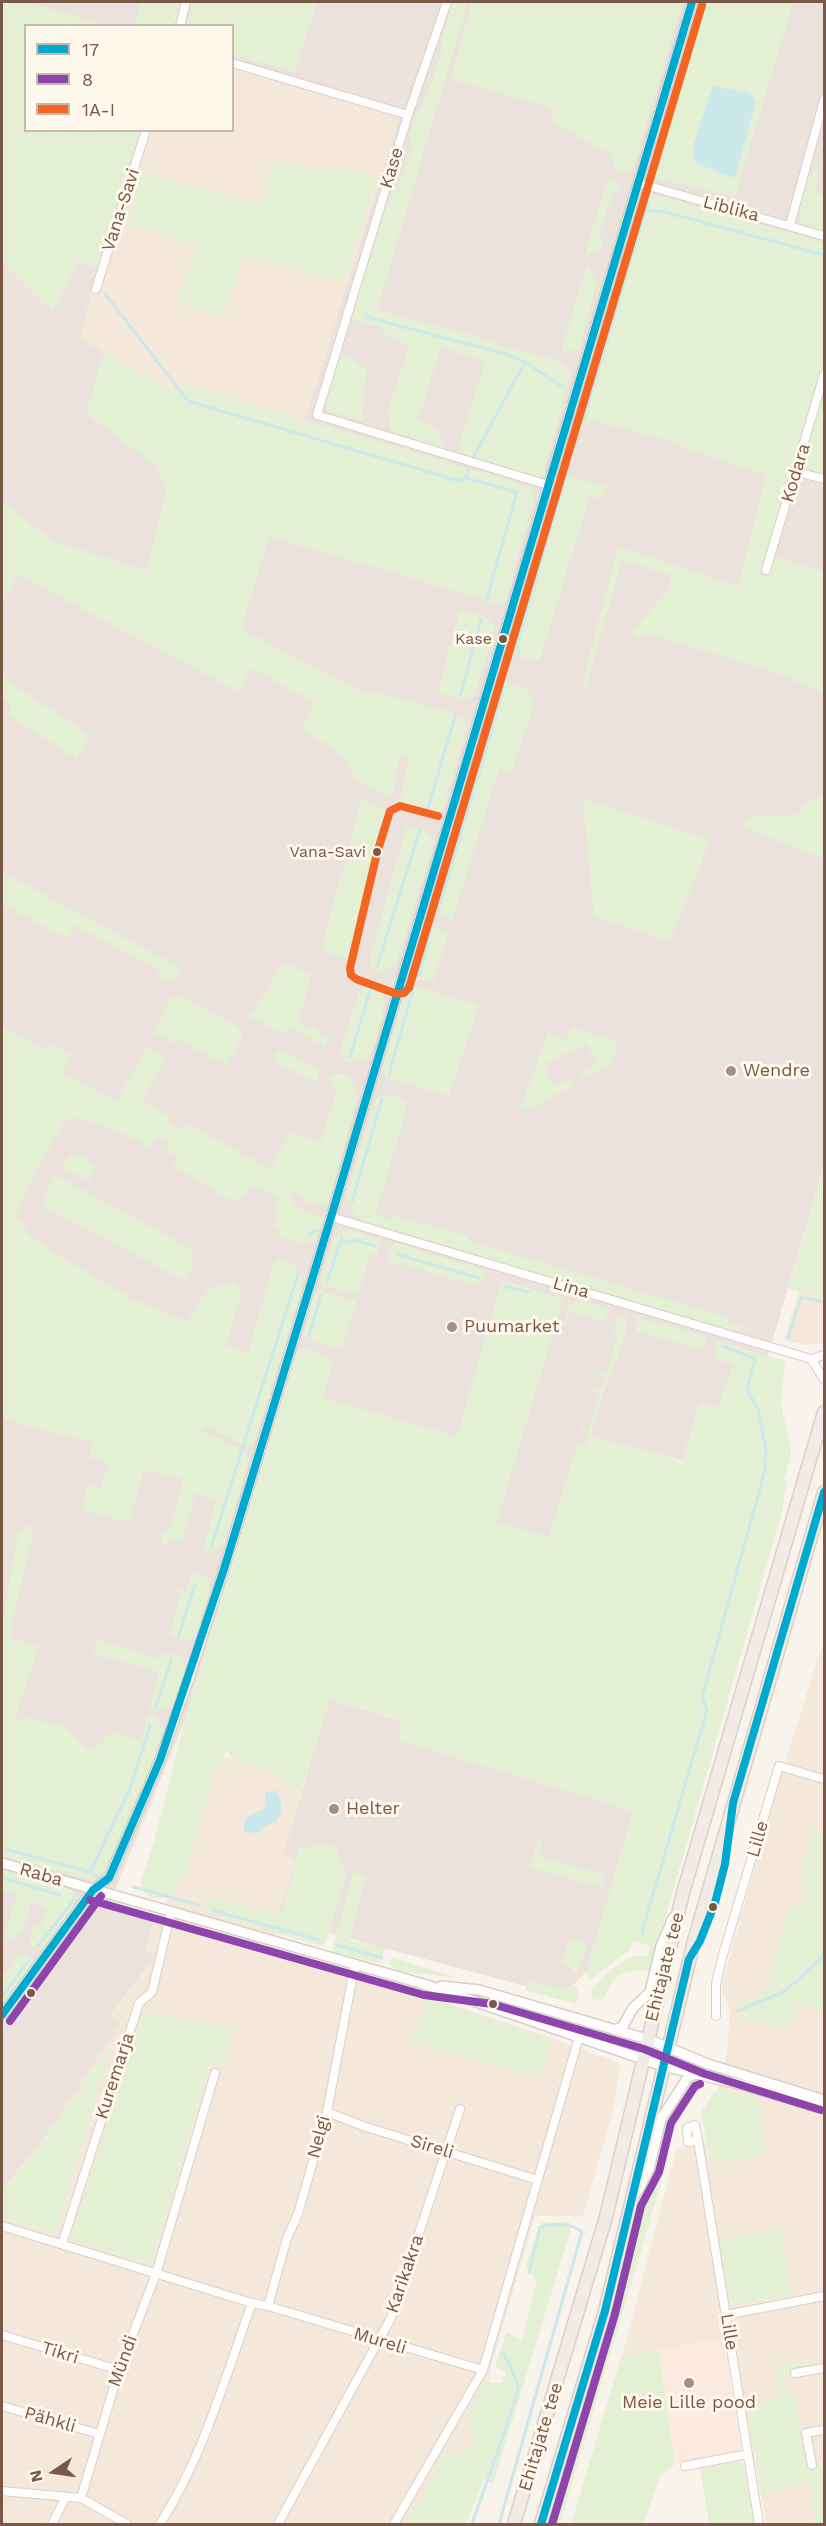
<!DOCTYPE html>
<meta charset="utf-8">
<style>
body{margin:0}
#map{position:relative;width:826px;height:2526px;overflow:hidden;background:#f8f3eb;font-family:"Work Sans",sans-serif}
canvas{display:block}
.frame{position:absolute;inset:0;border:3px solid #7a5848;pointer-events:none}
.legend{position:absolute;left:24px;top:24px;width:210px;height:108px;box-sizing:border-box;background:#fff8ed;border:2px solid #cab8ab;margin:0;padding:8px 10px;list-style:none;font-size:18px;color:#7a5848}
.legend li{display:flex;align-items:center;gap:12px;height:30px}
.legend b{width:30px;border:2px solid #cab8ab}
.north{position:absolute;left:24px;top:2442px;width:60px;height:60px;-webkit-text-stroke:4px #fff8ed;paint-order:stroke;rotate:257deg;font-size:16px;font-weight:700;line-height:24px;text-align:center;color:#7a5848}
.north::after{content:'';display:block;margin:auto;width:21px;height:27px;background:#7a5848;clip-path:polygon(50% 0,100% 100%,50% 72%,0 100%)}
</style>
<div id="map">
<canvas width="826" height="2526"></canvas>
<div class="frame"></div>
<ul class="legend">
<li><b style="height:8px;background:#00a9ce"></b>17</li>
<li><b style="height:8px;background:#8e44ad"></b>8</li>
<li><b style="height:8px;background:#f26522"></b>1A-I</li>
</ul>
<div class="north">N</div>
</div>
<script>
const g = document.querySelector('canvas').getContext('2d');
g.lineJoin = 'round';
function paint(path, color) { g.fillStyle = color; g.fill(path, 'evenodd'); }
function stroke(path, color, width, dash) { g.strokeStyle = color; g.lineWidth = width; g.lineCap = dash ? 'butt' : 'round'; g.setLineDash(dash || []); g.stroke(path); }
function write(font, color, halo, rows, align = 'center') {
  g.font = font + ' "Work Sans",sans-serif'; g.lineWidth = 6; g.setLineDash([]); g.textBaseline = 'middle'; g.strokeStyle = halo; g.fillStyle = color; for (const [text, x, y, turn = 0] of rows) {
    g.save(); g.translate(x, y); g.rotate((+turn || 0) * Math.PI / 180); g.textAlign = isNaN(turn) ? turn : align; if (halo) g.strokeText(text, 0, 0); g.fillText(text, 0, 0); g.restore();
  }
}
paint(new Path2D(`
 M233 66 399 118 301 432 185 397 79 338 97 267 141 131 232 130Z
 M799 1292 824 1298V1343L806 1345 784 1340Z
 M824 1640V2524H766L733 2337 622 2357 676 2151 713 2141 716 2097 727 2054 730 2011 721 1987 781 1775Z
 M215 1757 267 1762 302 1789 283 1855 295 1858 277 1919 273 1949 405 1989 554 2039 618 2063 620 2066 614 2107 583 2216H535L491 2367 481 2466 465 2524H2V2191L51 2128 119 2024 110 2017 154 1958 146 1949 154 1918 170 1898Z`), '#f4e8db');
paint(new Path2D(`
 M724 2339 741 2453 675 2464 659 2350Z`), '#fceae1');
paint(new Path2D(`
 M21 2H824V1166L733 1474 593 1437 548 1564 430 1532 451 1436 286 1387 185 1720 109 1905 154 1918 146 1948 154 1958 110 2016 120 2024 51 2128 2 2191V261L52 311 77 262 97 267 80 338 185 397 301 432 399 118 233 66 232 26 105 25Z
 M329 1699 401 1721 399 1740 634 1811 590 1968 562 1996 277 1919 295 1859 283 1855Z`), '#ebe3db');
paint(new Path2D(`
 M2 2H21L105 25 26 26V130L141 131 97 267 77 262 52 311 2 261Z
 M142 2H181L174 25H134Z
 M193 2H317L295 72 233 55 232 26 187 25Z
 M453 2H468L377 310 498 342 497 345C517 352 561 355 571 372L543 475 538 478 466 456 457 450 484 367 480 360 441 347 418 420C433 427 444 430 443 448L391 431 388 411 409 345 383 334 384 328 350 319 389 198 399 185 412 148 409 133 431 85 443 47 441 39Z
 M472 2H682L633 169 625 173 614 171 612 155 555 124 550 107 451 79Z
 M700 2H793L735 197 654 178 649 173Z
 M273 160 325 170 348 168 376 176 345 282 244 256 222 318 177 302 196 246 127 224 142 172 260 205Z
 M818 166 821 167 814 193 824 196V232L801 222C795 205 806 179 818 166Z
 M611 178 620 184V191L614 189 599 235 604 249 585 255 607 180Z
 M646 192 824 242V366L760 575 767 576 775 557 824 572V694L782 675 651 634 636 637 633 630 671 587V575L622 560 586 687 582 685 618 547 738 586 766 475 685 448 674 442 596 421 587 423 576 421 641 196Z
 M586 266 590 269 597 283 579 349 561 352Z
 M104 352 182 395V383L531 487 535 494 506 600 493 606 488 601 269 536 241 629 366 694 373 691 452 713 463 719 467 726 443 809C428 823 416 810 400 802L409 756 399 759 392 798 358 782 340 753 302 729 314 702 251 668 239 692 17 574 2 606V501L53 541 147 571 166 491 156 466 86 413Z
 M338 353 347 355 367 370 361 421 327 410 324 405Z
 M824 385V465L822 475 807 471 804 459Z
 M561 476 607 486 602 499 590 496 540 658C530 664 523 659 513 654L510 641 556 481Z
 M460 610 487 618 495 627 475 695 462 700 438 693Z
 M2 669 8 682 89 734 77 759 9 715 11 704 2 696Z
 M507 681 524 688 535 701 511 773 499 769 452 920 439 916 432 904 492 698 497 684Z
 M824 795V859L743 827 747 817 797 815 806 803Z
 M362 798 389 812 356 929 361 936 360 951 352 959 343 958 321 949Z
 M583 798 710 840 670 941 594 917Z
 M412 826 424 829 432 837V848L396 964 383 972 373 969 369 962 406 827Z
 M2 872 181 968 174 983 160 977 158 969 75 925 67 938 2 904Z
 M430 928 449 931 433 982 415 977 412 971 422 935Z
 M284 962 311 975 298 1023 317 1030V1032L328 1037 325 1047 291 1028 280 1033 250 1016Z
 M368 982C375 984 380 986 383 993 387 1001 376 1044 371 1053 366 1062 354 1063 345 1061L340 1052 360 989Z
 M413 986 479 1005 449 1096 387 1078 383 1067 405 989Z
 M181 996 239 1027 242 1037 227 1065 176 1039 174 1043 153 1032 169 1001 173 997Z
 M2 1026 48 1051 52 1044 72 1056 62 1072 116 1101 148 1047 166 1057 142 1100 170 1117 168 1123 180 1131 185 1123 271 1169 290 1133 321 1142 337 1090 330 1083 332 1074H344L351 1079 358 1094 329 1203C320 1207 312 1204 303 1200L302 1196 290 1193C292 1212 312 1210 324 1220L315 1240 303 1243 278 1237 280 1228 274 1226 278 1212 274 1211 278 1195 248 1186 244 1198 230 1200 173 1165 178 1157 166 1149 169 1142 158 1137 149 1151 137 1139 79 1118 64 1122 30 1182 16 1215 31 1237 86 1272 138 1302 188 1322C198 1302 210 1279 235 1283L241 1294 226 1345 248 1353 273 1265 282 1258C298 1265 302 1274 302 1290L254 1442 247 1447 204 1425 202 1431C217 1438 242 1445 249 1460L223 1545 213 1551 206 1550 204 1546 216 1500 195 1493 182 1542 169 1539 167 1547 161 1543 164 1532 169 1531 183 1479 144 1470 131 1515 124 1522 82 1510 88 1484 101 1488 108 1464 90 1457 92 1443 2 1419Z
 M573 1028 617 1042 613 1062 585 1079 580 1073 597 1063 586 1044 544 1064 554 1086 571 1078 574 1084 531 1109H520L548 1033 564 1041Z
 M282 1050 319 1070 318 1080H312L275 1062 274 1056Z
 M391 1095 401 1099 405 1104V1116L375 1215 389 1220 395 1216 467 1236 469 1241 729 1318V1322L744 1326 743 1329 735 1331 362 1221 354 1214 347 1196 374 1103 380 1096Z
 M71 1156H84L96 1167 89 1181 61 1167Z
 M824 1168V1298L788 1289Z
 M55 1175 193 1250 192 1267 183 1280 41 1205Z
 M350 1230 380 1239 377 1255 370 1254 358 1295 322 1285 320 1281 334 1238 339 1233Z
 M396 1243 481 1269 485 1274 483 1281 474 1285 390 1261 388 1256 391 1245Z
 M502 1280 563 1299 497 1522 549 1537 578 1442 586 1444 589 1434 581 1432 582 1428 589 1430 600 1394 593 1391 595 1387 602 1389 606 1377 598 1375 600 1370 607 1372 618 1334 613 1332 618 1316 626 1315C630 1328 615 1369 607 1380L591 1434 593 1437 669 1457 681 1463 700 1402 718 1408 733 1364 716 1359 714 1357 716 1346 721 1341 772 1358 785 1360 781 1405 791 1449 790 1458 784 1479 787 1484 782 1511 650 1971C635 1969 619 1970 611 1984 607 1990 607 1996 602 2000L592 1999V1988C608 1974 626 1952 648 1956L650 1946 633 1941 628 1951 589 1980 587 1972 590 1958 633 1811 398 1740 401 1720 330 1699 300 1793 269 1770 235 1762 227 1751C198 1796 201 1855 170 1898H150L140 1883 155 1838 185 1720 296 1355 300 1349H310L331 1358 333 1361 323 1398 457 1436Z
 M319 1291 357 1301 341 1349 311 1341 303 1335 315 1292Z
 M576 1300 608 1308 606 1322 571 1311 566 1324 564 1323 569 1307Z
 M644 1319 704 1336 706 1338 705 1350 635 1331 639 1321Z
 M34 1526 9 1638 39 1646 13 1724 26 1718 65 1726 90 1752 113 1732 141 1740 148 1714 156 1717 163 1730C154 1761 117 1865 93 1881L2 1856V1623L18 1538 12 1536 26 1527Z
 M195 1573 207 1577 210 1591 197 1634 186 1642 171 1637 170 1634 180 1594 173 1592 174 1588 186 1592 191 1576Z
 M97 1639 160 1659 164 1653 178 1656 183 1659C186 1674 181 1701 166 1710L149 1708 159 1672 93 1653Z
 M813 1831 824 1834V2011L799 2005 790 2030 744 2019 739 2002 759 1999 765 1990 791 1903 801 1907 809 1885 798 1883Z
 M538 1838 542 1840 539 1856 604 1875 602 1887 530 1868Z
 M315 1842 336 1848 346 1876 327 1938 322 1946 205 1913 208 1897 282 1914 299 1848H307Z
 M2 1869 64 1886 74 1891V1906L44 1948 39 1950 33 1947 30 1940 33 1927 42 1925 47 1907 31 1902C26 1917 26 1944 4 1938L17 1894 2 1890Z
 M354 1872 366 1876 349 1940 385 1948 381 1961 379 1963 333 1952 332 1949Z
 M571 1938 587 1943 579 1970 573 1973 571 1967 563 1963 569 1939Z
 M17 1955 27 1956 32 1960 31 1965 2 2006V1974L7 1972 12 1960Z
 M392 1958 459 1978 397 1971 393 1969 390 1963Z
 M529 1980 564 1990 566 1986 576 1987 579 1996 576 2004 525 1990Z
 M428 1997 552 2041 540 2078 411 2042Z
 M143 2013 234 2028 224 2063 211 2061 151 2264 70 2239Z
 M113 2043 55 2233 2 2217V2195Z
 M728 2091 759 2100 766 2156 710 2163 701 2113 714 2092Z
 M684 2093 669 2136 668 2159 560 2524H551L613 2317 645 2202 663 2126Z
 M570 2222V2232L493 2484 484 2479 466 2524H407L445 2451 462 2457 474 2436 467 2415 484 2382 502 2383 506 2372 495 2366 507 2332 522 2340 537 2281 526 2266 540 2223Z
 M780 2228 791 2294 741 2303 729 2300 718 2240Z
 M659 2350 675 2464 661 2475 643 2524H571L621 2357Z
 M804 2360 805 2368 798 2370 797 2368 783 2372 786 2393 795 2392V2394L779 2396 775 2366Z
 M795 2396 808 2484 762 2494 746 2404Z
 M738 2461 744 2465 754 2524H709L700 2469Z
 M824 2465V2524H816L807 2468Z`), '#e4f0d4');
paint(new Path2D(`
 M713 86 749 93 756 100 735 178 699 165 693 160V146Z
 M271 1791H276C284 1802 283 1811 276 1822L265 1826 258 1833 245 1832C239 1813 256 1816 266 1806L265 1793Z`), '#cbe8ea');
stroke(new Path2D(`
 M645 210 665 212 824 255
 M106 295 188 401 459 481 465 478 517 492 486 602
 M366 317 505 354 525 362
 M584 393 590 394
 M583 421 648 201
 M473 458 525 362 563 387
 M465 478 470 467
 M518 654V641L564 482
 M460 696 481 620
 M426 815 455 716
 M438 911 504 687
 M377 967 420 829
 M419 976 431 931
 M350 1057 372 984
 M389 1074 413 990
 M352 1202 382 1099
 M310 1235 313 1231H319
 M341 1243 355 1240 375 1246
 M396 1254 479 1278
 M327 1282 342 1237
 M504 1286 528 1292
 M309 1336 321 1295
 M788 1338 801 1297 824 1302
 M211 1547 299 1271
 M178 1637 195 1584
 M156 1707 171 1660
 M2 1848 90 1872 98 1877
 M90 1872 129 1791 150 1726
 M2 1878 60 1895
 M133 1887 199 1905
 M212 1910 319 1940
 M642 1932 707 1710 702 1697 764 1474 766 1451 758 1409 747 1390 755 1359 724 1346
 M337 1945 382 1958
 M37 1947 74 1900
 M2 1997 29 1960
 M738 2011 785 1991 824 1956
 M472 2524C488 2478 505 2433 519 2386L504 2354
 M499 2524 582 2232C573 2223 551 2223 540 2227L529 2273`), '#cbe8ea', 3);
const minor = new Path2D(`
 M447 2 408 115 317 415 548 485
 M180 26 186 2
 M232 63 408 115
 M638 183 824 236
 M790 225 824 100
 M96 289 146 130
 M797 472 824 479
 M766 570 824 375
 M331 1217 811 1359
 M824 1355 811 1359 824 1379
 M716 2016V1984L722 1958 779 1766 824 1779
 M327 2112 363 2126 538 2180
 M698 2140 688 2142 687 2128 695 2125 698 2140 759 2524
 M2 2226 252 2303 268 2306 483 2370
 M62 2244 139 2003 152 1992 171 1912
 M268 2306 287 2238 298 2214 327 2112 355 1964
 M726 2315 824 2296
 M2 2335 119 2370
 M795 2373 824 2368
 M2 2406 99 2434
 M812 2465 806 2433 824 2430
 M685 2466 748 2454
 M2 2491 81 2498 127 2524
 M81 2498 119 2370 156 2274 215 2073
 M52 2524 66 2497
 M160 2524C203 2457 225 2378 252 2303
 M278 2524 391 2318 460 2109
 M394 2524 483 2370 579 2037`);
const tertiary = new Path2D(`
 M2 1863 427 1985 663 2066 747 2086 824 2109
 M441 1986 479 1990 647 2039 708 2064 824 2100
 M2 2015 93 1890 109 1878 160 1760 188 1681 224 1569 331 1217 692 2
 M615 2030 623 2026 633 2008 650 1992 661 1946 673 1918
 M637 2192 649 2169 661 2119 688 2077 696 2074`);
const trunk = new Path2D(`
 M514 2524 606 2217 683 1893 824 1412
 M541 2524 605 2311 694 1941 824 1492`);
stroke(minor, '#d7d0c9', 10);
stroke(tertiary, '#d7d0c9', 12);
stroke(trunk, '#dad0c9', 15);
stroke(minor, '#fefdfc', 8);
stroke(tertiary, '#fefdfc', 9);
stroke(trunk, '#f2eae4', 12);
stroke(new Path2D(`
 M2 2015 93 1890 109 1878 160 1760 224 1569 331 1217 692 2
 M541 2524 605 2311 689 1959 700 1941 715 1903 725 1864 733 1803 824 1492`), '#00a9ce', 8);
stroke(new Path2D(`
 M90 1900 424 1995 492 2004 644 2049 705 2074 821 2110
 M10 2021 101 1896
 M552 2524 615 2314 641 2206 659 2172 671 2123 695 2086 700 2084`), '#8e44ad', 8);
stroke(new Path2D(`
 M438 816 400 806 390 811 377 853 350 968 351 975 356 979 397 994 404 993 409 988 702 5`), '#f26522', 8);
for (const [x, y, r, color] of [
 [503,639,5,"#7a5848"],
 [377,852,5,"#7a5848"],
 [731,1071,6,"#a68e81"],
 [452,1327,6,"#a68e81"],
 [334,1809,6,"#a68e81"],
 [713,1907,5,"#7a5848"],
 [31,1993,5,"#7a5848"],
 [493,2004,5,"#7a5848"],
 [689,2383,6,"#a68e81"]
]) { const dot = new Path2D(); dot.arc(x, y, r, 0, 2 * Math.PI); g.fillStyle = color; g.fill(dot); stroke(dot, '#fff8ed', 2); }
write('16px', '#7a5848', '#fff8ed', [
 ["Kase",492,639],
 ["Vana-Savi",366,852]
], 'right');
write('18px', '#7a5848', '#fff8ed', [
 ["Kase",392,168,-73],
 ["Liblika",731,209,15],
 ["Vana-Savi",121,210,-72],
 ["Kodara",796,473,-73],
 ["Lina",571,1288,16],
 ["Lille",758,1839,-74],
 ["Raba",41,1875,16],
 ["Ehitajate tee",665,1967,-76],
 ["Kuremarja",115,2076,-72],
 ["Nelgi",319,2137,-75],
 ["Sireli",432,2147,17],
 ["Karikakra",405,2274,-71],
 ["Lille",729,2332,81],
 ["Mureli",380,2341,17],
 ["Tikri",60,2353,17],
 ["Mündi",123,2361,-70],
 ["Pähkli",50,2420,16],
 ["Ehitajate tee",541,2437,-73]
]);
write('18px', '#7a5848', '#fff8ed', [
 ["Wendre",743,1071],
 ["Puumarket",464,1327],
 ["Helter",346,1809],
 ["Meie Lille pood",689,2403,"center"]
], 'left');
</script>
